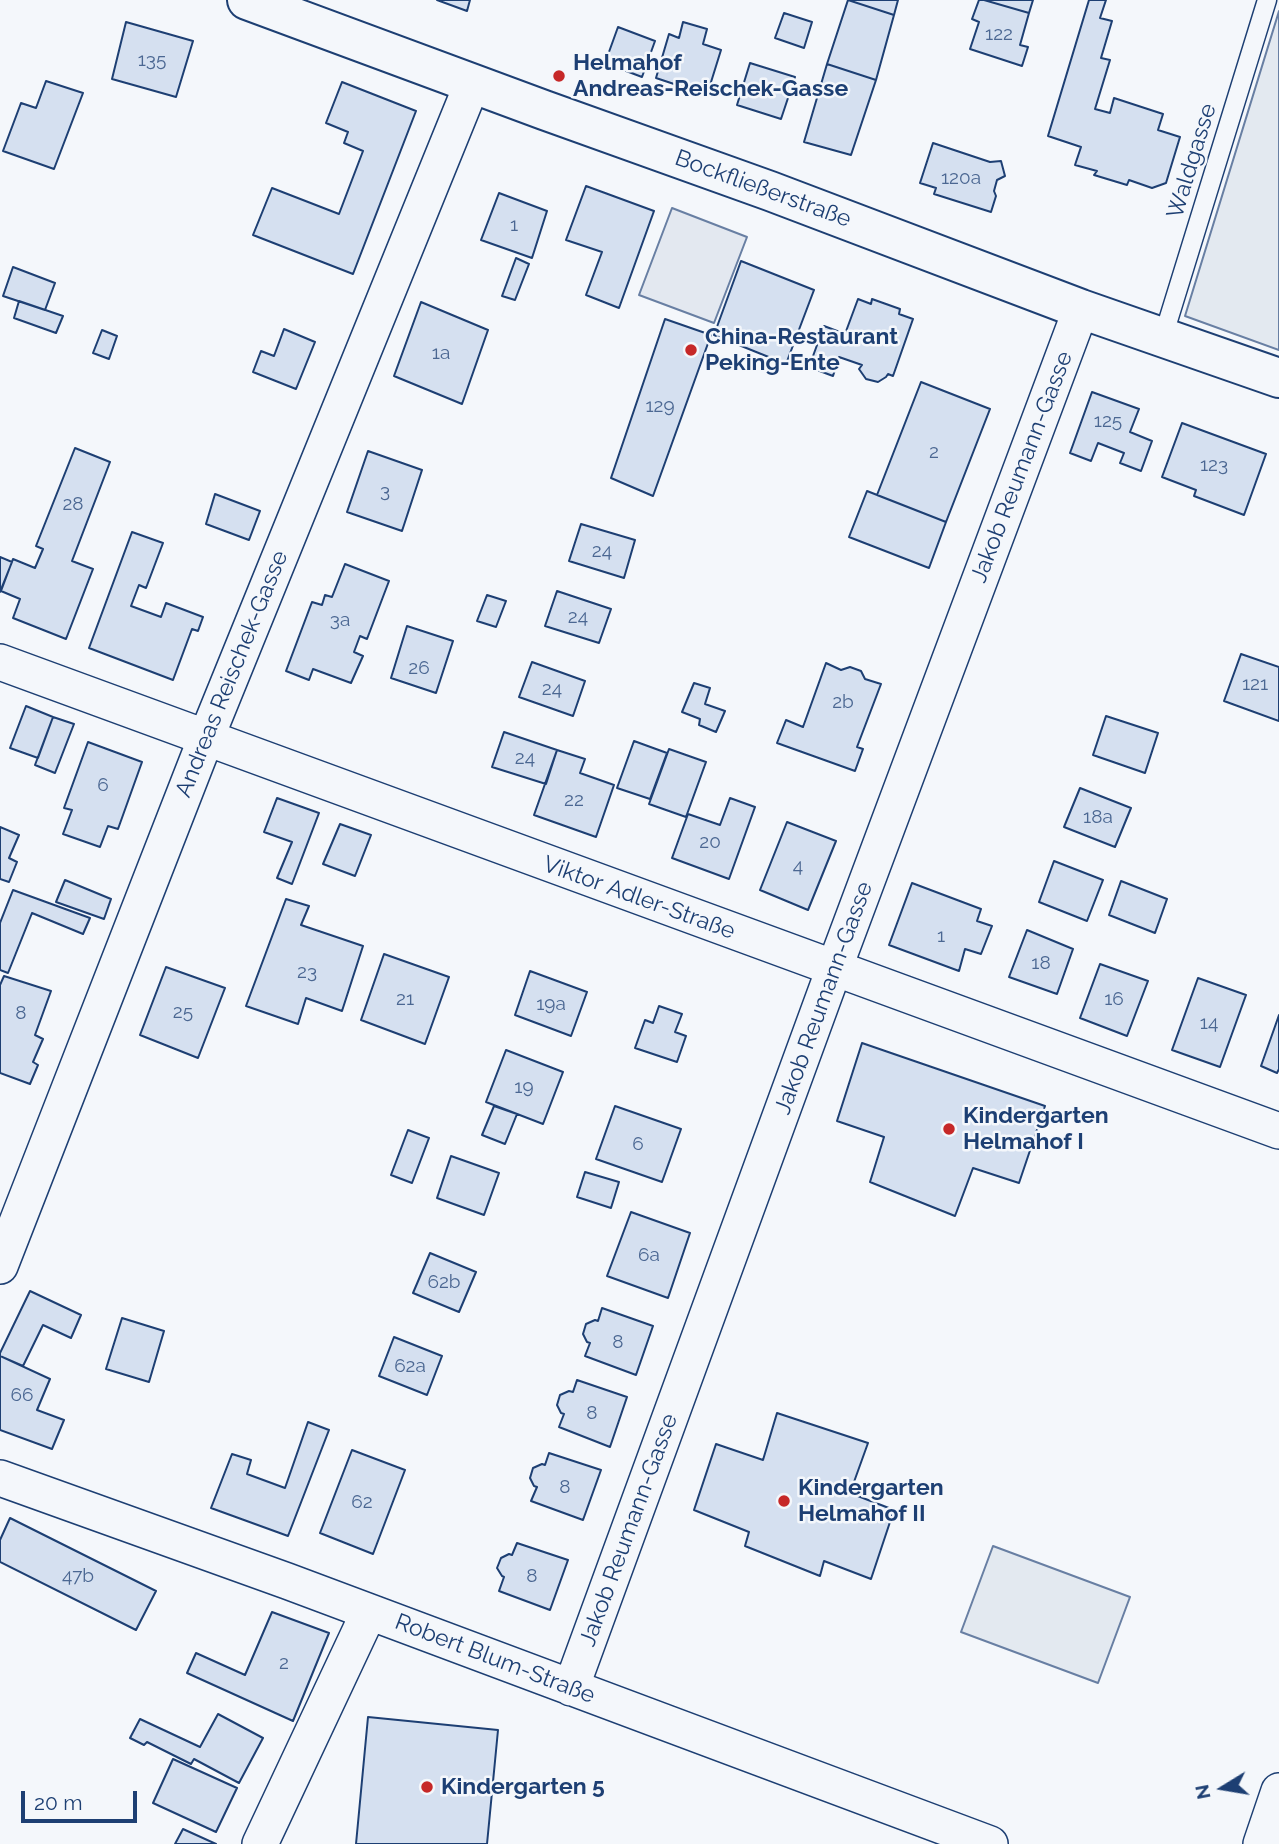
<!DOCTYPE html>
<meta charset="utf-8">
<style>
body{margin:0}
#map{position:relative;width:1279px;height:1844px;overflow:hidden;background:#f4f7fb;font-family:Raleway,sans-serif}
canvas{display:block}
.north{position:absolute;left:1188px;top:1753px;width:70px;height:70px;-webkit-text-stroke:5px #f4f7fb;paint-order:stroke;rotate:259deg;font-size:19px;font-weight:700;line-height:28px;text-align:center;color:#1d3f73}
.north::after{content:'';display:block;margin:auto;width:24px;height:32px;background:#1d3f73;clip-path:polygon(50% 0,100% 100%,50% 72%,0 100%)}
.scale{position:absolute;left:21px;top:1791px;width:116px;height:32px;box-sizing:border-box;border:4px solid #1d3f73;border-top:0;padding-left:9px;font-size:21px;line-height:24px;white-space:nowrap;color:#1d3f73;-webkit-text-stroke:5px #f4f7fb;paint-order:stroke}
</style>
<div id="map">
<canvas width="1279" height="1844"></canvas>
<div class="north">N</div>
<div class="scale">20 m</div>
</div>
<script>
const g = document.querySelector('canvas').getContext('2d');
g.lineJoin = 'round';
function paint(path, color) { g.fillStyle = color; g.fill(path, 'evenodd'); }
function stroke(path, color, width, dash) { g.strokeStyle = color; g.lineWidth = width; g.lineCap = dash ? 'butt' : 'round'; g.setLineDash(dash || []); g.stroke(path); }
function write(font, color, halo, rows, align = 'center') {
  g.font = font + ' Raleway,sans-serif'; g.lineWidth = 5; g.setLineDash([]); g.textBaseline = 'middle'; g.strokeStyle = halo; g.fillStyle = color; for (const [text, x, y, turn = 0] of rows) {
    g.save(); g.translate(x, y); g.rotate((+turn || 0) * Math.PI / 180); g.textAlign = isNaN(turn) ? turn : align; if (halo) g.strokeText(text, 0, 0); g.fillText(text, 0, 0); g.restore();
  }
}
const green = new Path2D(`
 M1279 11V350L1185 316Z
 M993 1546 1130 1597 1098 1683 961 1632Z`);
paint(green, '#e3e9f0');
stroke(green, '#687fa3', 2);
const parking = new Path2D(`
 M672 208 747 237 714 323 639 295Z`);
paint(parking, '#e3e8f0');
stroke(parking, '#687fa3', 2);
const building = new Path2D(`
 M437 0H470L467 11Z
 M848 0H898L894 15Z
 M848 0 894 15 876 80 827 64Z
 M979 0H984L1029 13 1020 45 1028 47 1022 66 970 49 979 22 972 19Z
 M984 0H1033L1029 13Z
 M1089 0H1106L1100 18 1112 21 1101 58 1110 60 1095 109 1110 113 1114 98 1163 114 1158 130 1180 137 1166 183 1152 188 1129 180 1127 185 1094 175 1097 171 1075 165 1081 147 1048 136Z
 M784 13 812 22 804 48 775 38Z
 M126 22 193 41 176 97 112 79Z
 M683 22 707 29 703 44 721 50 707 95 656 78 669 34 679 38Z
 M618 27 655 41 642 77 605 63Z
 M750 63 795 77 781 119 737 105Z
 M827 64 876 80 851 155 804 142Z
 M46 81 83 93 54 169 3 151 21 103 36 108Z
 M342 82 416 111 353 274 253 235 272 188 339 214 363 151 344 143 348 132 326 123Z
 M933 143 990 162 1001 161 1005 176 997 180 994 191 996 196 991 212 934 194 936 188 920 183Z
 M586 186 654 211 619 308 586 295 602 252 566 240Z
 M499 193 547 211 532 258 481 240Z
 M516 258 529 264 515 300 502 296Z
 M741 261 814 290 786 364 714 335Z
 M13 267 55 283 45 310 3 296Z
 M858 299 871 304 872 299 900 309 899 314 913 319 893 376 888 374 886 377 878 382 866 379 859 369 862 365 839 357 833 376 809 367 824 326 845 334Z
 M19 301 63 316 56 333 14 318Z
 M421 302 488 330 462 404 394 376Z
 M665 319 711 335 653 496 611 478Z
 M284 329 315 342 296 389 253 372 261 351 274 356Z
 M102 330 117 336 109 359 93 353Z
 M921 382 990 409 946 522 877 495Z
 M1092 392 1139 409 1130 432 1152 441 1141 471 1120 463 1124 453 1098 443 1091 461 1070 453Z
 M1182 423 1266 454 1244 515 1194 496 1196 490 1162 477Z
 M75 448 110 462 72 561 93 569 66 639 13 618 20 599 1 591 13 559 35 568 43 549 36 546Z
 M368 451 422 470 402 531 347 512Z
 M867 491 946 522 929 568 849 537Z
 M215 494 260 511 249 540 206 524Z
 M581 524 635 540 624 578 569 561Z
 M132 532 163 543 146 588 139 585 131 606 161 617 166 603 203 617 198 631 192 629 173 680 89 648Z
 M0 557 12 562 0 592Z
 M345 564 389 581 367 639 360 636 354 652 363 656 351 683 313 669 309 680 286 671 312 602 322 605 325 595 332 597Z
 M557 591 611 609 599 643 545 626Z
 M487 595 506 601 496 627 477 621Z
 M407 626 453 641 436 693 391 678Z
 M1241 654 1279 667V721L1224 701Z
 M532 662 585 681 573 716 519 697Z
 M826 663 841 670 850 667 861 671 865 679 881 684 857 747 863 749 855 771 777 743 786 720 803 727Z
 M694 683 710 688 705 704 725 711 716 732 699 725 700 719 682 712Z
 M26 706 53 717 38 758 10 748Z
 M1106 716 1158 733 1145 773 1093 755Z
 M53 717 74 724 55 773 35 765Z
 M504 732 557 750 546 784 492 767Z
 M634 741 667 753 650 799 617 788Z
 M88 742 142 762 118 829 108 826 100 847 63 834 72 810 64 808Z
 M669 749 706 762 686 817 649 804Z
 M557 750 585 759 580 773 614 785 596 837 534 815Z
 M1080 788 1131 808 1115 847 1064 827Z
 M277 798 319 813 292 884 277 878 292 842 264 832Z
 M730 798 755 807 729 879 672 858 688 814 720 825Z
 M787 822 836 841 808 910 760 890Z
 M340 824 371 835 355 876 323 864Z
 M0 827 19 835 9 858 17 862 9 882 0 879Z
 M1054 861 1103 880 1087 921 1039 902Z
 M65 880 111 899 104 919 56 902Z
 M1121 881 1167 899 1155 933 1109 915Z
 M912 883 981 909 977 921 992 926 981 954 965 949 959 971 889 945Z
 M13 890 90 918 83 934 32 913 8 973 0 970V923Z
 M286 899 309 906 301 925 363 946 342 1011 306 998 298 1024 246 1006Z
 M1027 930 1073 949 1057 994 1009 977Z
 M384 954 449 977 425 1044 361 1020Z
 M1100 964 1148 981 1127 1036 1080 1018Z
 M166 967 225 988 198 1058 140 1035Z
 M530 971 587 992 571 1036 515 1015Z
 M4 976 51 991 35 1035 43 1039 33 1062 38 1065 30 1084 0 1073V985Z
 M1198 978 1246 995 1220 1067 1172 1050Z
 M659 1006 682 1014 675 1032 686 1036 677 1062 635 1048 645 1020 653 1023Z
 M1279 1015V1069L1277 1073 1261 1066Z
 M862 1043 1045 1106 1019 1183 973 1168 955 1216 870 1182 884 1137 837 1121Z
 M506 1050 563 1072 543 1124 486 1102Z
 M494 1106 517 1114 505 1144 482 1135Z
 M615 1106 681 1129 662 1182 596 1159Z
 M408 1130 429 1138 412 1183 391 1175Z
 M451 1156 499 1173 484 1215 437 1198Z
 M585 1172 619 1182 611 1208 577 1197Z
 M631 1212 690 1233 668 1298 607 1276Z
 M430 1253 476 1272 459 1312 413 1293Z
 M30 1291 81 1315 71 1338 43 1325 23 1366 0 1356V1353Z
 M602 1308 653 1326 636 1375 585 1356 590 1343 587 1342 583 1334 586 1324 595 1320 598 1321Z
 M122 1318 164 1331 149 1382 106 1369Z
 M394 1337 442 1356 427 1395 379 1376Z
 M0 1356 50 1379 37 1410 64 1420 52 1449 0 1430Z
 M577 1380 627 1397 610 1447 559 1427 564 1414 561 1413 557 1405 560 1395 569 1391 573 1392Z
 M777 1413 868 1443 850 1493 894 1510 871 1579 824 1561 820 1576 745 1546 749 1532 694 1510 716 1444 763 1460Z
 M308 1422 329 1430 288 1536 211 1508 232 1454 251 1460 247 1474 285 1488Z
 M352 1450 405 1470 373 1554 320 1533Z
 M549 1453 601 1470 583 1520 531 1501 537 1487 534 1486 530 1478 533 1468 542 1464 545 1465Z
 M10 1518 156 1591 136 1630 0 1562V1540Z
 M517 1543 568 1560 550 1610 499 1591 504 1577 502 1576 497 1568 501 1558 509 1554 512 1555Z
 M272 1612 329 1633 293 1721 187 1673 196 1653 245 1675Z
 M218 1714 263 1738 239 1783 194 1759 191 1764 147 1742 144 1745 130 1738 140 1719 200 1747Z
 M368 1717 498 1730 487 1844H356Z
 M173 1759 237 1788 216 1832 153 1803Z
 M183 1829 216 1844H175Z`);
paint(building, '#d5e0f0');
stroke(building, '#1d3f73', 2);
const lane = new Path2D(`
 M1163 337 1267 0`);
const street = new Path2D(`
 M0 662 1279 1131
 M0 1266 206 738 472 84
 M0 1478 287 1581 990 1844
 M571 1688 834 969 1081 309
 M260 1844 369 1612
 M1261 1844 1279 1791`);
const secondary = new Path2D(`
 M247 0 544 110 770 191 1081 309 1279 378`);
stroke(lane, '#1d3f73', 21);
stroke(street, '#1d3f73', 38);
stroke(secondary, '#1d3f73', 42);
stroke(lane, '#f4f7fb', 18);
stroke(street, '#f4f7fb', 35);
stroke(secondary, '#f4f7fb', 38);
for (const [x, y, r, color] of [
 [559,76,7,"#c62828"],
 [691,350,7,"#c62828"],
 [949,1129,7,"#c62828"],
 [784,1501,7,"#c62828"],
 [427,1787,7,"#c62828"]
]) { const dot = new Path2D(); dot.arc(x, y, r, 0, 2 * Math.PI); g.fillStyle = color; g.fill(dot); stroke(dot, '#f4f7fb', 2.5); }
write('19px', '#4b6792', null, [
 ["122",999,34],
 ["135",152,60],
 ["120a",961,178],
 ["1",514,225],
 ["1a",441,353],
 ["129",660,406],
 ["125",1108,421],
 ["2",934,452],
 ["123",1214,465],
 ["3",385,491],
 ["28",73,504],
 ["24",602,551],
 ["24",578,617],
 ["3a",340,620],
 ["26",419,668],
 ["121",1255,684],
 ["24",552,689],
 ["2b",843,702],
 ["24",525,758],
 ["6",103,785],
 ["22",574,800],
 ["18a",1098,817],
 ["20",710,842],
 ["4",798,866],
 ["1",941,936],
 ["18",1041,963],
 ["23",307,972],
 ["21",405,999],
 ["16",1114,999],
 ["19a",551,1004],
 ["25",183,1012],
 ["8",21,1013],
 ["14",1209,1023],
 ["19",524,1087],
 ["6",638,1144],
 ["6a",649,1255],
 ["62b",444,1282],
 ["8",618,1342],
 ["62a",410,1366],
 ["66",22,1395],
 ["8",592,1413],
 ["8",565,1487],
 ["62",362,1502],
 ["47b",78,1576],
 ["8",532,1576],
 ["2",284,1663]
]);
write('bold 23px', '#1d3f73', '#f4f7fb', [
 ["Helmahof",573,63],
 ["Andreas-Reischek-Gasse",573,89],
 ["China-Restaurant",705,337],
 ["Peking-Ente",705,363],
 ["Kindergarten",963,1116],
 ["Helmahof I",963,1142],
 ["Kindergarten",798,1488],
 ["Helmahof II",798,1514],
 ["Kindergarten 5",441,1787]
], 'left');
write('23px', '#1d3f73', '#f4f7fb', [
 ["Waldgasse",1192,161,-73],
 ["Bockfließerstraße",763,189,20],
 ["Jakob Reumann-Gasse",1022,467,-69],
 ["Andreas Reischek-Gasse",232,674,-68],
 ["Viktor Adler-Straße",639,898,20],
 ["Jakob Reumann-Gasse",824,998,-70],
 ["Jakob Reumann-Gasse",629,1530,-70],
 ["Robert Blum-Straße",495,1659,21]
]);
</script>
